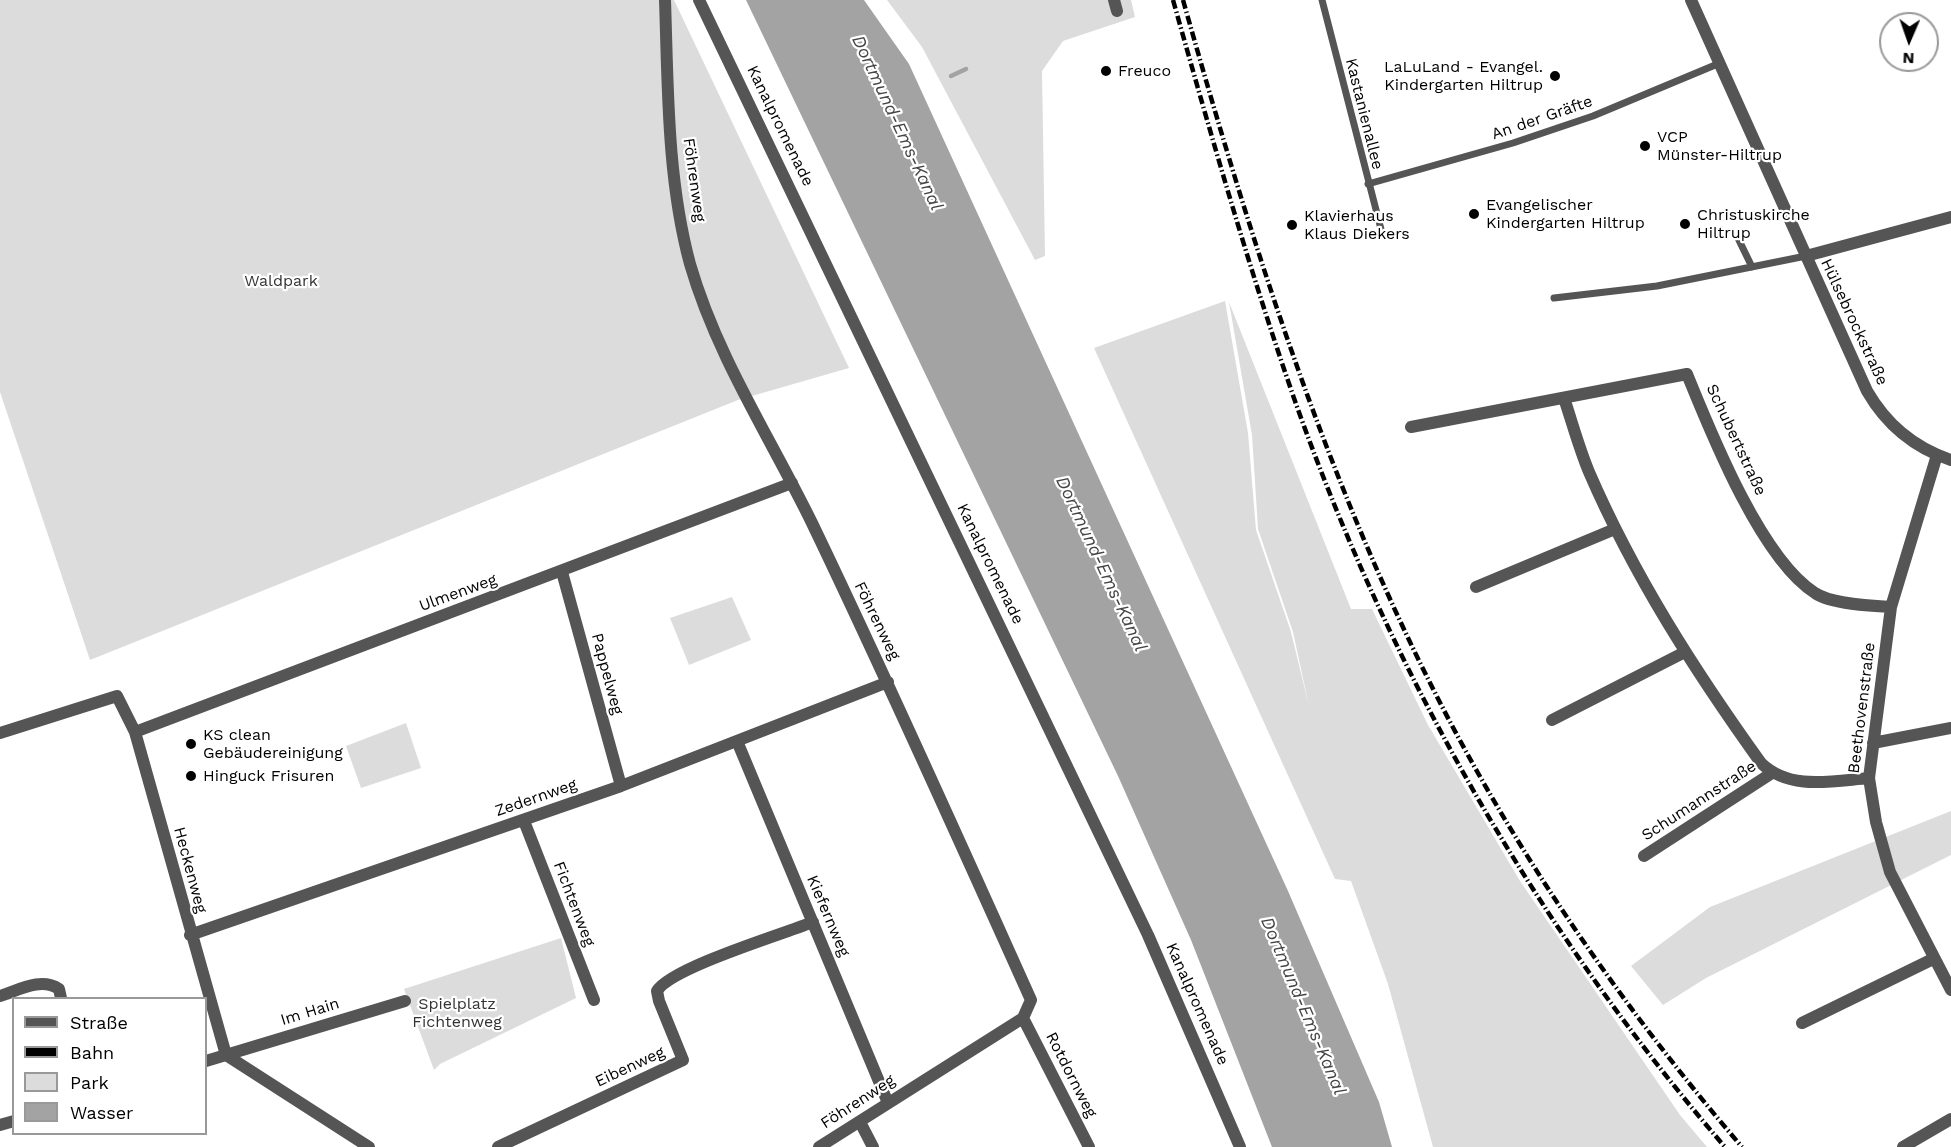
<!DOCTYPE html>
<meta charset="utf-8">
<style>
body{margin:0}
#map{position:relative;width:1951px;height:1147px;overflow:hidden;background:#fff;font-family:"Work Sans",sans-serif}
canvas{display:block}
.legend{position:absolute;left:12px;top:997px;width:195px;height:138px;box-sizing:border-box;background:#fff;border:2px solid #999;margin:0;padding:8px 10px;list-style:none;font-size:18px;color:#000}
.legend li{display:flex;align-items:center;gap:12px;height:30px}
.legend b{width:30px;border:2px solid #999}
.north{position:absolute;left:1879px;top:12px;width:60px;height:60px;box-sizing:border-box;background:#fff;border:2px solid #999;border-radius:50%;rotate:182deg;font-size:16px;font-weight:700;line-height:24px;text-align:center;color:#000}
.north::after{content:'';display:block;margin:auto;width:21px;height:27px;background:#000;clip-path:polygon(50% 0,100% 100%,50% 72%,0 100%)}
</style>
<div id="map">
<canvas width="1951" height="1147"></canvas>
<ul class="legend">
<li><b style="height:8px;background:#555"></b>Straße</li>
<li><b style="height:8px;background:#000"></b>Bahn</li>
<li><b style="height:16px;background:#dcdcdc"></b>Park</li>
<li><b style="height:16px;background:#a3a3a3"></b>Wasser</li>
</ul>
<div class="north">N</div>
</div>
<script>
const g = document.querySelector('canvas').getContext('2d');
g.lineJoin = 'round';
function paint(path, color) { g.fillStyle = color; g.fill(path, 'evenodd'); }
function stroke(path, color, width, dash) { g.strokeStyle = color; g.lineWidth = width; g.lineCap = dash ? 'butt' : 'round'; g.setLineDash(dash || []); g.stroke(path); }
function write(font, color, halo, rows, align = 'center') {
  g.font = font + ' "Work Sans",sans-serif'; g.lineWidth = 4.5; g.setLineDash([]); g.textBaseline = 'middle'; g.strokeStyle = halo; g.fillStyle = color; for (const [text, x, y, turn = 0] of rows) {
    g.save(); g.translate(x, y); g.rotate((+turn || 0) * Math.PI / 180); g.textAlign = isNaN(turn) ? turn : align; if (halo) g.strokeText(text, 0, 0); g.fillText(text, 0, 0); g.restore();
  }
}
paint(new Path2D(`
 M0 0H674L849 368 738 400 90 660 0 392Z
 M887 0H1131L1135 17 1063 41 1042 71 1045 256 1035 260 922 47Z
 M1225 301 1248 433 1256 530 1291 632 1309 706 1293 632 1258 529 1252 435 1229 302 1351 609H1372L1428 725 1520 881 1680 1115 1707 1147H1433L1388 984 1351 881 1335 879 1094 348Z
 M732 597 751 640 689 665 670 618Z
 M406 723 421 768 361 788 346 746Z
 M1951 811V855L1706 978 1663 1005 1631 966 1710 907Z
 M561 938 576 998 440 1064 434 1070 404 989Z`), '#dcdcdc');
paint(new Path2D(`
 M746 0H864L909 64 1288 891 1379 1102 1392 1147H1272L1191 940 1118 776Z`), '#a3a3a3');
stroke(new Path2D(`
 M951 76 966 69`), '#a3a3a3', 4.5);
stroke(new Path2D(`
 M1322 0 1382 233
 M1368 184 1513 143 1593 116 1720 63
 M1736 234 1752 267
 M1554 298 1657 286 1806 256`), '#555', 7);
stroke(new Path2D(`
 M665 0C668 87 667 179 690 264 717 357 770 437 812 523 888 681 959 840 1031 1000L1023 1018 819 1147
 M699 0 1148 935 1240 1147
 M1114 0 1117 11
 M1806 256 1951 217
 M1564 398C1572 422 1579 448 1589 472 1634 576 1695 671 1761 763 1790 791 1832 781 1869 778
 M1411 427 1687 374C1711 433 1761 559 1815 593 1831 604 1871 606 1891 607
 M1937 455 1891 607 1869 778 1876 822 1890 872 1951 990
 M562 572 621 786
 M1476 587 1615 529
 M1552 720 1685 652
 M135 732 792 483
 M0 733 117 696 135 732 226 1055
 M737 741 888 1103
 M1873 743 1951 728
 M524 821 594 1000
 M1644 856 1772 773
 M190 935 621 786 888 682
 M0 996C19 990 41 977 59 989L61 998
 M1023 1018 1089 1147
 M1802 1023 1933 959
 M226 1055 369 1147
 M206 1061 405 1001
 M860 1122 873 1147
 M0 1125 14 1121
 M498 1147 683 1060 659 1001 657 991C670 968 783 934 813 922
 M1903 1147 1951 1119`), '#555', 12);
stroke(new Path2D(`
 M1691 0 1867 391C1886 424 1915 448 1951 460`), '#555', 12);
stroke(new Path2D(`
 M1173 0C1211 135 1249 269 1295 401 1391 673 1537 929 1725 1147
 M1183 0C1260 273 1347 548 1490 794 1563 920 1648 1037 1742 1147`), '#000', 4.5, [9, 3, 1.5, 3]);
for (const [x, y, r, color] of [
 [1106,71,6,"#000"],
 [1555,76,6,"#000"],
 [1645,146,6,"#000"],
 [1474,214,6,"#000"],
 [1685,224,6,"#000"],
 [1292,225,6,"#000"],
 [191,744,6,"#000"],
 [191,776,6,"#000"]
]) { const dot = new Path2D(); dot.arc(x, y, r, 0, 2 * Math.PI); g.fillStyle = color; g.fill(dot); stroke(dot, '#fff', 2); }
write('16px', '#000', '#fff', [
 ["LaLuLand - Evangel.",1543,67,"right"],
 ["Kindergarten Hiltrup",1543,85,"right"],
 ["Freuco",1118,71],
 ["VCP",1657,137],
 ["Münster-Hiltrup",1657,155],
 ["Evangelischer",1486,205],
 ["Kindergarten Hiltrup",1486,223],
 ["Christuskirche",1697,215],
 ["Hiltrup",1697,233],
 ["Klavierhaus",1304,216],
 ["Klaus Diekers",1304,234],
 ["KS clean",203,735],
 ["Gebäudereinigung",203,753],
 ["Hinguck Frisuren",203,776]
], 'left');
write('16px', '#000', '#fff', [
 ["Kastanienallee",1364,114,76],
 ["An der Gräfte",1542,118,-19],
 ["Kanalpromenade",780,126,64],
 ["Föhrenweg",694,180,82],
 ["Hülsebrockstraße",1854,322,65],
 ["Schubertstraße",1736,440,65],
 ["Kanalpromenade",990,564,64],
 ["Ulmenweg",458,593,-20],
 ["Föhrenweg",877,621,64],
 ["Pappelweg",607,674,75],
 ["Beethovenstraße",1862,708,-83],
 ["Zedernweg",536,798,-19],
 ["Schumannstraße",1699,801,-33],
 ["Heckenweg",190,870,75],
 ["Fichtenweg",574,904,69],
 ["Kiefernweg",828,916,67],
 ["Kanalpromenade",1197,1004,66],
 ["Im Hain",310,1012,-17],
 ["Eibenweg",630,1067,-25],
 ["Rotdornweg",1071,1075,63],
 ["Föhrenweg",858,1102,-33]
]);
write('16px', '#333', '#fff', [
 ["Waldpark",281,281],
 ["Spielplatz",457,1004],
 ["Fichtenweg",457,1022]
]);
write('italic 18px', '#444', '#fff', [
 ["Dortmund-Ems-Kanal",897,123,65],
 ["Dortmund-Ems-Kanal",1101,564,65],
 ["Dortmund-Ems-Kanal",1303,1006,67]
]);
</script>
